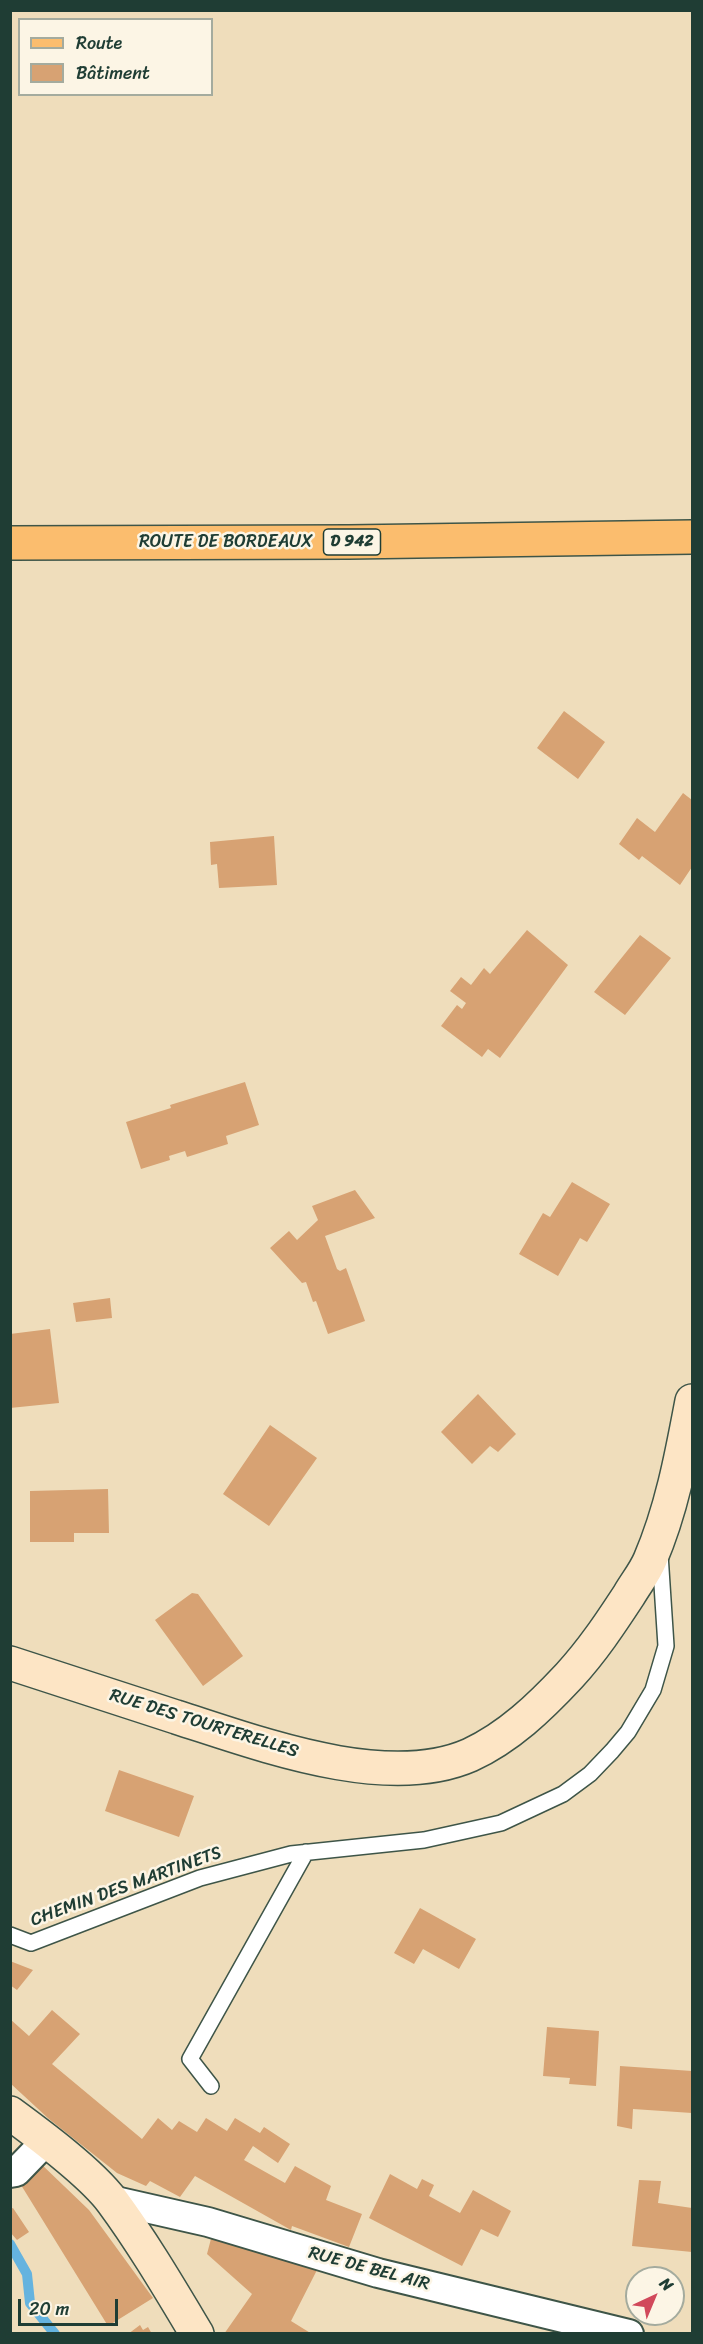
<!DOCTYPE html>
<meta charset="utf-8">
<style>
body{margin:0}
#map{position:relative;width:703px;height:2344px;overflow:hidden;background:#efddbb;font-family:Sriracha,sans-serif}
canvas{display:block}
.frame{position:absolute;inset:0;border:12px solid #1f3d34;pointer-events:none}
.legend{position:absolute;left:18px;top:18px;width:195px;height:78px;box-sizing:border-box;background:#fcf5e5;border:2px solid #a4ab9e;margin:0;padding:8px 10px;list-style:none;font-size:18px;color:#1f3d34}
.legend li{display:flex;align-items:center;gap:12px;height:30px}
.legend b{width:30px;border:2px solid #a4ab9e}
.north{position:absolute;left:625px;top:2266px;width:60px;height:60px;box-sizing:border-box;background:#fcf5e5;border:2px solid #a4ab9e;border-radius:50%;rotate:44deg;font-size:16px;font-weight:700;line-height:24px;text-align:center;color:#1f3d34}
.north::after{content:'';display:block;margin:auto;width:21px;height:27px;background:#d1495b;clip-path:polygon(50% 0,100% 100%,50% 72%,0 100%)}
.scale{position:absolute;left:18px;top:2299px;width:100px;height:27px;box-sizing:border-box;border:3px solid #1f3d34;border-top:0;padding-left:8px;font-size:18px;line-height:21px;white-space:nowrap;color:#1f3d34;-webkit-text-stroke:4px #fcf5e5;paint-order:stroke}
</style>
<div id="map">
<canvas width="703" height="2344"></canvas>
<div class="frame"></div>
<ul class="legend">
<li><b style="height:8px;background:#fbbd6e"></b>Route</li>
<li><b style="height:16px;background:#d7a273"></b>Bâtiment</li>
</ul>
<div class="north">N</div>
<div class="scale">20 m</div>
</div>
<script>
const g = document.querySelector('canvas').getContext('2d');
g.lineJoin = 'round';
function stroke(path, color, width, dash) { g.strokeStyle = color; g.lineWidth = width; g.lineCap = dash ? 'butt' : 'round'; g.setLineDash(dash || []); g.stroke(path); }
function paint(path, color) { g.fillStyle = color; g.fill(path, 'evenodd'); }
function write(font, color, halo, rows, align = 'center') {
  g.font = font + ' Sriracha,sans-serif'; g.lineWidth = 5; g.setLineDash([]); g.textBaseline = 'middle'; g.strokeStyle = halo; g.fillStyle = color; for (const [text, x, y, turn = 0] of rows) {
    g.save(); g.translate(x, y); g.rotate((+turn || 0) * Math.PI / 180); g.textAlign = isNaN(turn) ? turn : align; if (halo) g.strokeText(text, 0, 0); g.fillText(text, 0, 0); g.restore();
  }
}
stroke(new Path2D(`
 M10 2244 27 2274 30 2303 55 2334`), '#65b3df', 10);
paint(new Path2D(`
 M564 711 605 742 578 779 537 748Z
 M683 793 692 800V867L680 885 642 856 639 860 619 844 637 818 655 832Z
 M274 836 277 885 219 888 217 864 211 865 210 842Z
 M527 930 568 965 500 1058 488 1049 482 1057 441 1026 457 1005 462 1009 466 1003 450 991 461 977 471 985 484 968 490 974Z
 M640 935 671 958 625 1015 594 992Z
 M245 1082 259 1125 226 1136 228 1144 187 1157 185 1151 169 1156 170 1160 141 1169 126 1122 171 1108 170 1105Z
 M572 1182 610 1204 587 1242 580 1238 558 1276 519 1254 543 1213 550 1217Z
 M355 1190 375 1218 325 1236 337 1269 340 1271 346 1268 365 1321 328 1334 316 1301 313 1302 306 1282 302 1283 270 1248 289 1231 297 1240 318 1220 312 1206Z
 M110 1298 112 1318 76 1322 73 1303Z
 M50 1329 59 1403 10 1408V1334Z
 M478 1394 516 1434 498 1452 490 1446 472 1464 441 1432Z
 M270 1425 317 1458 269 1526 223 1494Z
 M108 1489 109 1533H74V1542H30V1491Z
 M192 1593 198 1594 243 1656 203 1686 155 1620Z
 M119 1770 194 1796 179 1837 105 1811Z
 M420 1908 476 1939 459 1969 423 1949 414 1964 394 1953Z
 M10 1961 33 1970 17 1990 10 1985Z
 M52 2010 80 2034 52 2064 142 2139 158 2118 172 2130 179 2121 197 2132 206 2118 227 2131 235 2118 260 2133 264 2127 290 2144 278 2163 253 2146 244 2160 285 2183 295 2166 331 2186 326 2200 362 2214 349 2247 292 2226 291 2230 195 2176 180 2197 150 2181 146 2186 117 2173 49 2119 10 2083V2019L29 2036Z
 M547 2027 599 2031 596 2086 569 2084 570 2078 543 2076Z
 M620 2066 692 2071V2113L633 2109 632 2129 617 2126Z
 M39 2162 89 2210 153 2298 108 2326 21 2185 20 2182Z
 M390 2174 417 2189 422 2179 434 2185 429 2196 460 2213 473 2190 511 2211 498 2237 481 2229 462 2266 369 2218Z
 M639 2180 661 2181 658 2203 692 2208V2252L632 2246Z
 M13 2208 29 2232 17 2240 10 2232V2209Z
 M212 2235 317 2270 291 2321 312 2334H224L252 2294 207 2254Z
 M140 2325 143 2330 148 2327 152 2334H128Z`), '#d7a273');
const service = new Path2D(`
 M10 1935 31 1943 200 1878 291 1854 424 1840 501 1823 563 1794 590 1774 612 1751 628 1732 653 1690 666 1646 660 1554
 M211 2086 190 2059 306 1852`);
const minor = new Path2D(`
 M10 2173 16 2172 46 2141
 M111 2200 208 2222 378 2273 629 2334`);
const secondary = new Path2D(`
 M10 1663C66 1681 121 1699 176 1717 258 1743 386 1792 470 1755 509 1737 540 1707 569 1676 592 1651 610 1624 629 1595 636 1583 645 1572 650 1560 672 1509 682 1454 692 1401
 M10 2113C40 2135 90 2172 112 2201 143 2243 170 2289 197 2334`);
const primary = new Path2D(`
 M10 543 349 542 692 537`);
stroke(service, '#3e5548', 18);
stroke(minor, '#3e5548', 32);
stroke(secondary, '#3e5548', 36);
stroke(primary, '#3e5548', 36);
stroke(service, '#fff', 15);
stroke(minor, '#fff', 28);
stroke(secondary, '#fde5c5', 33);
stroke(primary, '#fbbd6e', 33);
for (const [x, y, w] of [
 [352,542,57]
]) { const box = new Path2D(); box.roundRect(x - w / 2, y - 13, w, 26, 4.5); g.fillStyle = '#fcf5e5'; g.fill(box); stroke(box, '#1f3d34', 1.5); }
write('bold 16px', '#1f3d34', null, [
 ["D 942",352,542]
]);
write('18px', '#1f3d34', '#fcf5e5', [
 ["ROUTE DE BORDEAUX",226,542],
 ["RUE DES TOURTERELLES",204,1724,17],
 ["CHEMIN DES MARTINETS",126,1887,-20],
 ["RUE DE BEL AIR",369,2269,15]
]);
</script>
